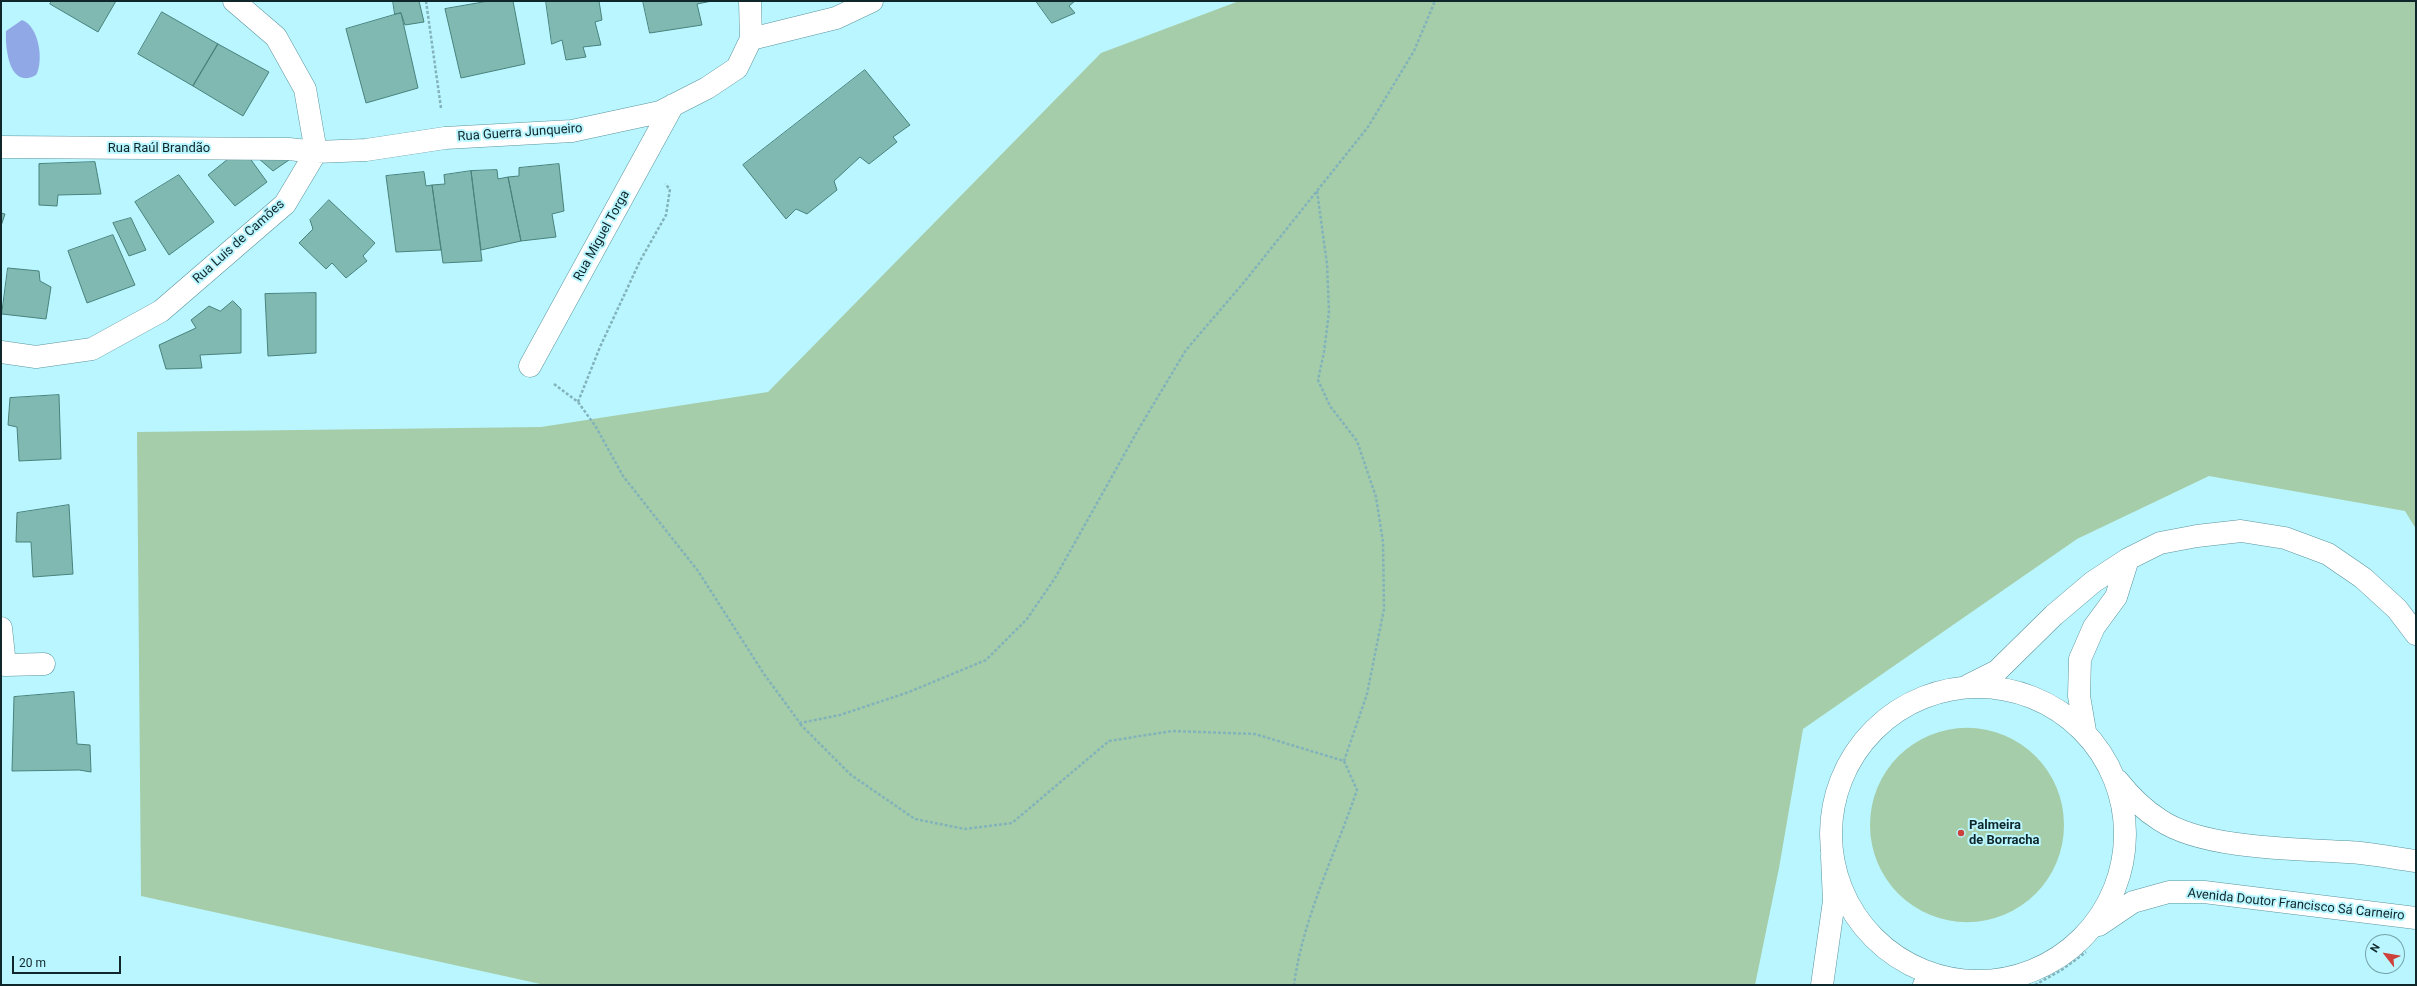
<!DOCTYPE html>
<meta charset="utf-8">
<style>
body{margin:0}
#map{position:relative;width:2417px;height:986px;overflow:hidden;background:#baf6ff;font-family:Roboto,sans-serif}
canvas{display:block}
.frame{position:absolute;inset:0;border:2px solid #0f272a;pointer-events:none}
.north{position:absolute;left:2365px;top:934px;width:40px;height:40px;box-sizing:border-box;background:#baf6ff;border:1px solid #76a3aa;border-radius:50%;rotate:301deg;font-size:11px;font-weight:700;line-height:16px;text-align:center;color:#0f272a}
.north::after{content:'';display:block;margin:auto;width:14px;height:18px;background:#ce403a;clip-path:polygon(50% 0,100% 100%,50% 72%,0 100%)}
.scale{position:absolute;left:12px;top:956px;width:109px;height:18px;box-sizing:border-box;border:2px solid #0f272a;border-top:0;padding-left:5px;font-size:12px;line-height:14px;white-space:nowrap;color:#0f272a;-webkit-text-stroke:3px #baf6ff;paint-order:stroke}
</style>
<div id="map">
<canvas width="2417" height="986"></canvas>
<div class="frame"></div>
<div class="north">N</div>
<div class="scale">20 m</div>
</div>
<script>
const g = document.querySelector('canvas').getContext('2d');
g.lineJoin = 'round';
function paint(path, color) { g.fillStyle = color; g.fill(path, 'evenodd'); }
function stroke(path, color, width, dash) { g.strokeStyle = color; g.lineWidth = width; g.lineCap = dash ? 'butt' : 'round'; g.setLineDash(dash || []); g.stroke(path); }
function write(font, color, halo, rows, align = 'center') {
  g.font = font + ' Roboto,sans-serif'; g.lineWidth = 4; g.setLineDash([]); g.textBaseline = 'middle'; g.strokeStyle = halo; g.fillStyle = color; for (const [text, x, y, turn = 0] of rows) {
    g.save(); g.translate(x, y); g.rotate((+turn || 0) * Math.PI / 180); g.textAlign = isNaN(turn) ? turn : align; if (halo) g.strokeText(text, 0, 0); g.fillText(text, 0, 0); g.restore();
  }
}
paint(new Path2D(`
 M1239 1H2416V529L2405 511 2209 476 2077 539 1803 729 1779 868 1755 985H545L141 896 137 432 541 427 768 392 1101 53Z
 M1870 825a97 97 0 1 1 194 0a97 97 0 1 1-194 0Z`), '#a6cda9');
paint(new Path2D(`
 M22 20C39 26 44 61 36 75 9 90 5 48 6 31Z`), '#90a9e6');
const building = new Path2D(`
 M52 1H116L98 32 50 4Z
 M393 1H419L424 22 405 25 401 13 395 14Z
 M489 1H513L525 64 461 78 445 9Z
 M546 1H599L602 20 595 22 601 45 583 47 586 57 566 60 562 40 552 44Z
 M643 1H712L697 4 702 25 650 33Z
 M1036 1H1075L1069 6 1075 13 1052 23Z
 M162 12 218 44 193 86 138 54Z
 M401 13 418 88 366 103 346 29Z
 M218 44 269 72 243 116 193 86Z
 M865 70 910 125 893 137 897 142 869 164 860 157 834 181 837 190 807 214 796 209 786 219 743 165Z
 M275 147 289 160 273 171 258 158Z
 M249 157 267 182 235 206 208 175 228 159Z
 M95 162 101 194 58 195 57 206 39 205V164Z
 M559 164 564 211 552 214 556 237 521 241 508 177 519 176V168Z
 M497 170 498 179 508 177 521 241 481 250 471 171Z
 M471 171 482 261 443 263 432 185 445 184 444 175Z
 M424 172 426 186 432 185 441 250 396 252 386 176Z
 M179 175 214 222 169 255 135 202Z
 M329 200 375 243 363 256 367 261 346 278 332 263 326 269 299 243 313 229 310 220Z
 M1 213 5 214 1 226Z
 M131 218 146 250 129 256 113 223Z
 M113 235 135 285 87 303 68 251Z
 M8 268 39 271 40 281 51 287 46 319 2 314Z
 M316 293V353L268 356 265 294Z
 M233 301 241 309V353L200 355 202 368 166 369 159 345 196 328 191 320 209 306 220 311Z
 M59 395 61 459 19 461 17 427 8 425 10 398Z
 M69 505 73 574 33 577 31 542H16L17 513Z
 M74 692 77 744 90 745 91 772 79 770 12 771 14 697Z`);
paint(building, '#7fb9b2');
stroke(building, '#49827c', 1);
const minor = new Path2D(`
 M751 39 836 18 872 1
 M1 147 289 149 316 152 366 150 445 138 572 131 660 112 707 88 737 68 751 39 750 1
 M1 352 36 357 92 349 161 311 285 204 316 152 305 89 276 37 234 1
 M530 366 673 105
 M1 628 5 665 44 664
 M1822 985 1834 901 1832 856
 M1924 985 1942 978`);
const secondary = new Path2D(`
 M1969 685 1997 671 2054 615 2093 582 2128 559 2160 543 2197 536 2241 531 2285 538 2328 554 2363 578 2397 609 2416 634
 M1831 834a147 147 0 1 1 294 0a147 147 0 1 1-294 0Z
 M2085 731 2079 696 2080 659 2094 627 2116 597 2128 559
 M2118 781C2130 796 2144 810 2160 820 2203 849 2295 849 2347 852 2370 853 2393 858 2416 861
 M2099 925 2133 902 2169 892H2204L2416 918`);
stroke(minor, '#5b949c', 23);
stroke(secondary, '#5b949c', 23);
stroke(new Path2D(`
 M426 1 441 108
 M1317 191 1327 264 1329 312 1324 352 1318 380 1330 406 1357 441 1376 497 1383 542 1384 609 1367 694 1344 761
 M554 384 578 402 596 427 623 476 698 571 764 674 800 723 840 715 909 692 986 660 1027 619 1055 578 1138 430 1186 350 1245 281 1368 127 1414 51 1435 1
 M578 402 600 347 640 261 666 215 670 189 665 184
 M800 724 851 775 915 819 965 829 1012 823 1109 741 1172 731 1255 734 1344 761 1357 790C1335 855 1303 917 1294 985
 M2035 985 2063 969 2086 952`), '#82b3ba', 2.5, [3, 2]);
stroke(minor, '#fff', 22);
stroke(secondary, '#fff', 22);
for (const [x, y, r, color] of [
 [1961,833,4,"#ce403a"]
]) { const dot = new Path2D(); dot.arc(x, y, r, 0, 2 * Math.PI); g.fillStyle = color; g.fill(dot); stroke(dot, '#baf6ff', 1.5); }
write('13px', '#0f272a', '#baf6ff', [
 ["Rua Guerra Junqueiro",520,133,-4],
 ["Rua Raúl Brandão",159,149],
 ["Rua Miguel Torga",602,236,-61],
 ["Rua Luis de Camões",239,242,-42],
 ["Avenida Doutor Francisco Sá Carneiro",2296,905,6]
]);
write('bold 13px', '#0f272a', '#baf6ff', [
 ["Palmeira",1969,826],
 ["de Borracha",1969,841]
], 'left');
</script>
